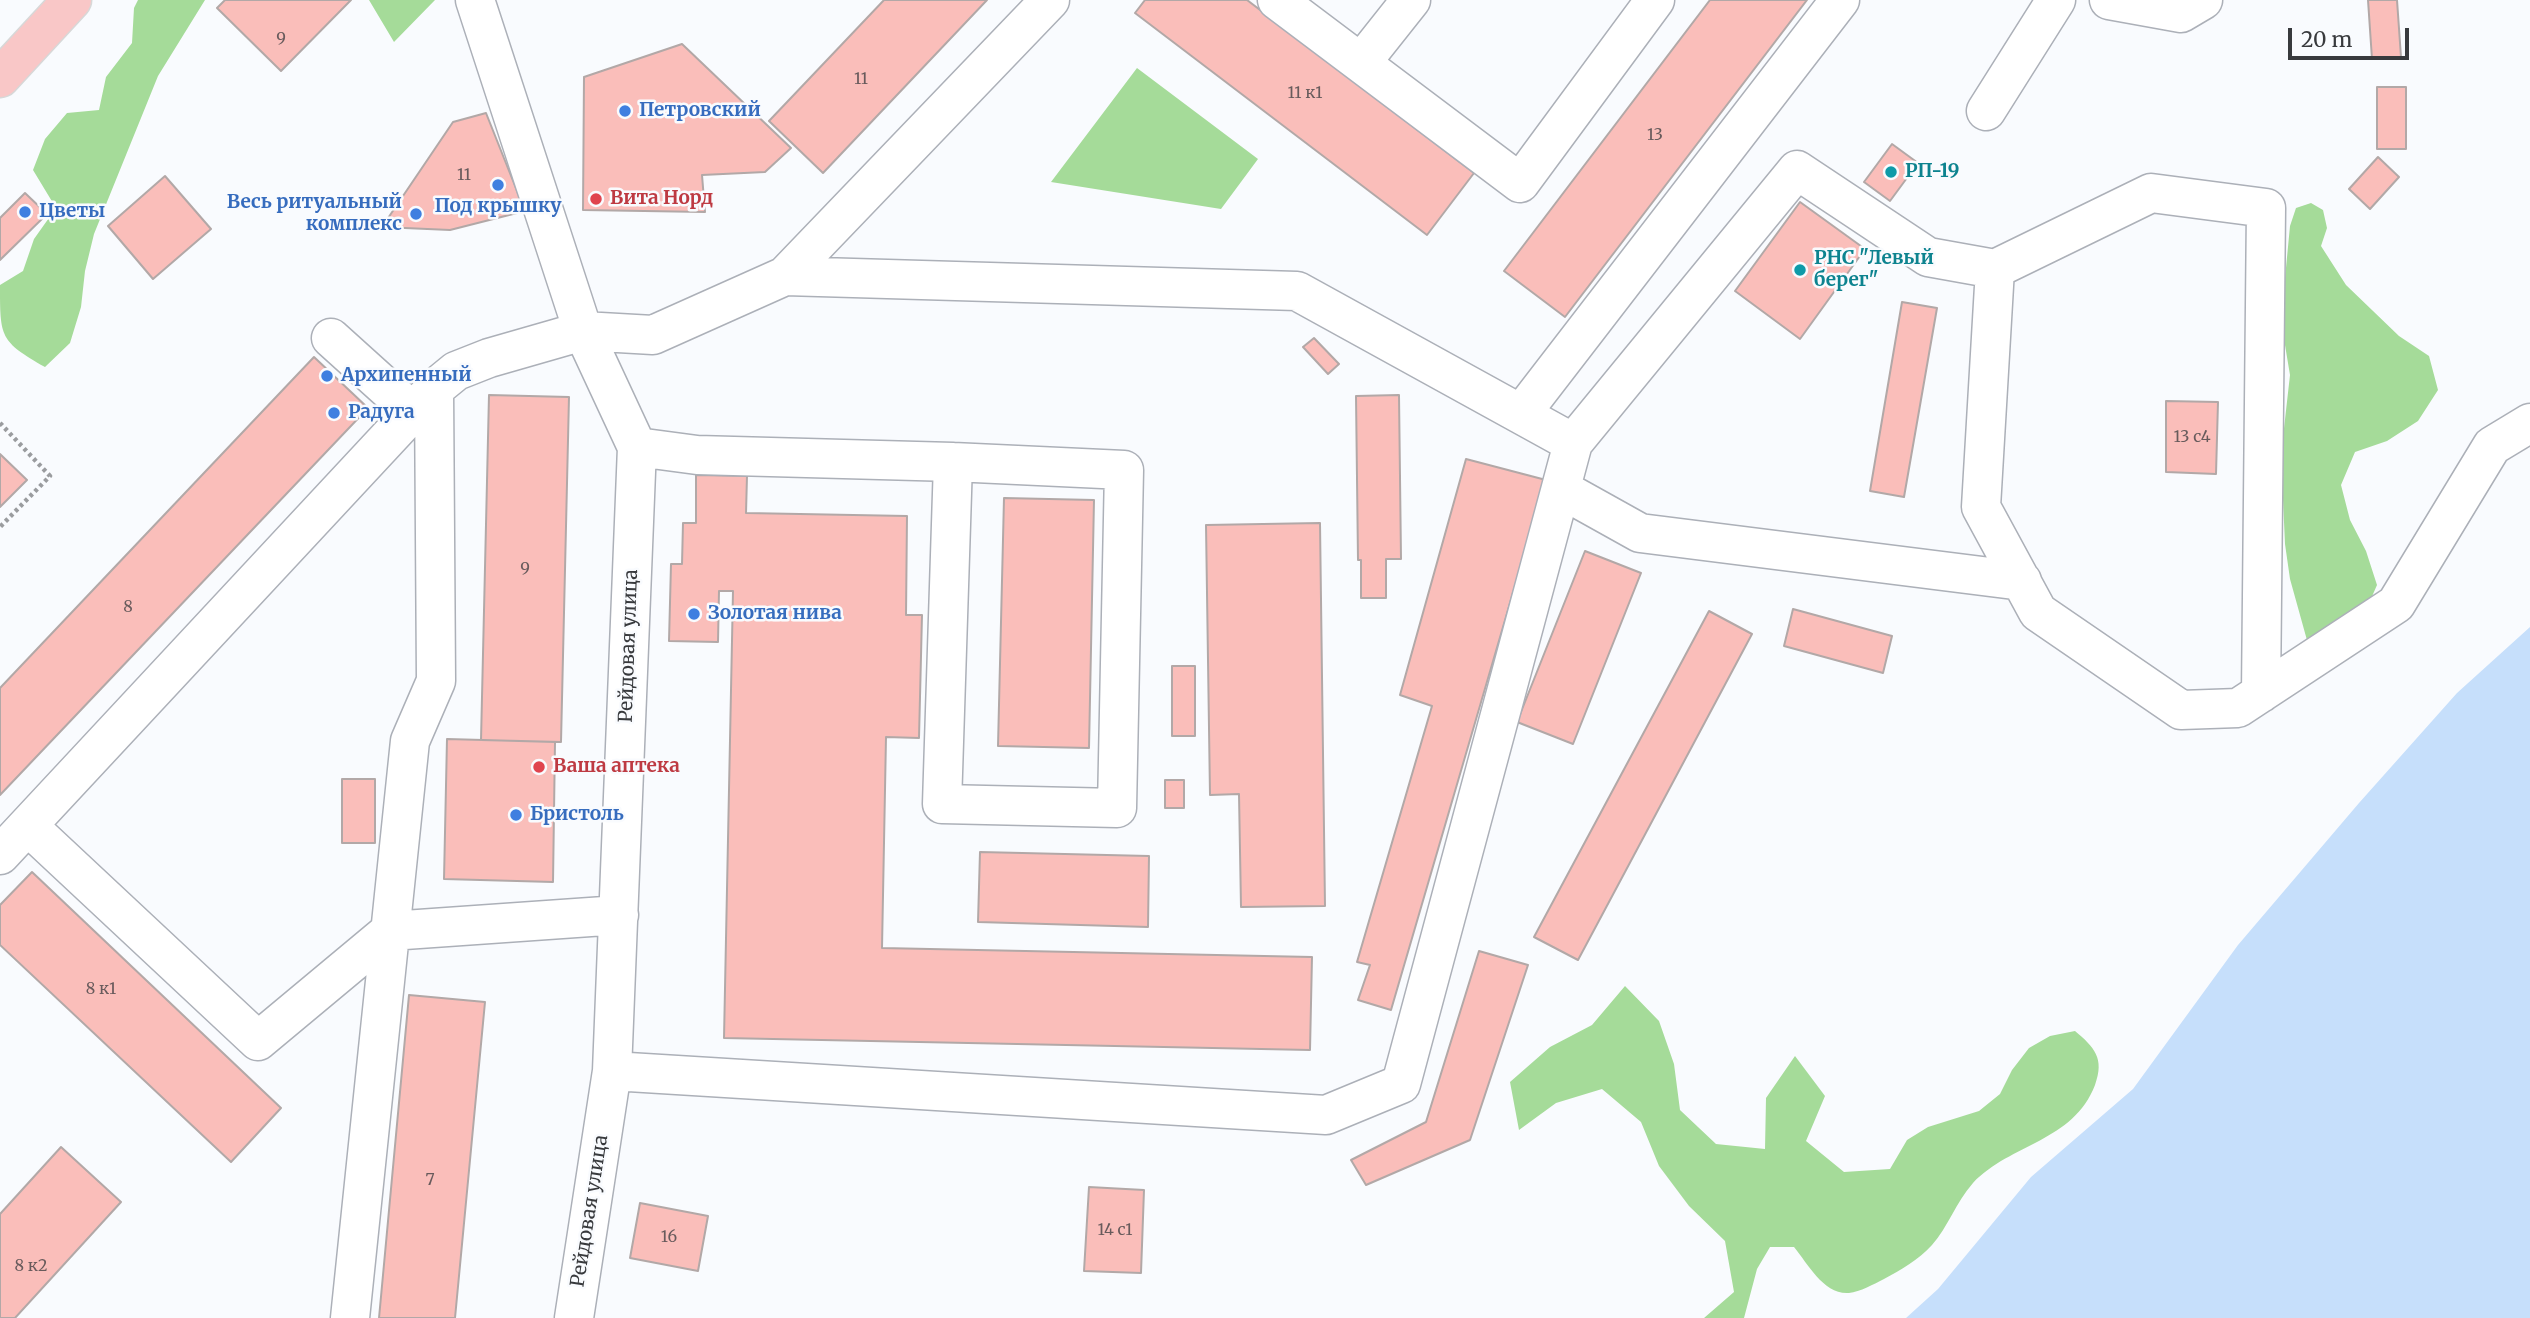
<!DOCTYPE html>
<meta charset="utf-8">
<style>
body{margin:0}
#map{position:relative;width:2530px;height:1318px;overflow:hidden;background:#f9fbfe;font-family:Merriweather,serif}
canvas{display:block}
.scale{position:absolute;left:2288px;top:28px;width:121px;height:32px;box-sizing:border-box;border:4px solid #383a3d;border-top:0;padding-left:9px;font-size:21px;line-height:24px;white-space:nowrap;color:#383a3d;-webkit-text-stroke:5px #f9fbfe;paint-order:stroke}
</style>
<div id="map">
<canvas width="2530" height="1318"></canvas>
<div class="scale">20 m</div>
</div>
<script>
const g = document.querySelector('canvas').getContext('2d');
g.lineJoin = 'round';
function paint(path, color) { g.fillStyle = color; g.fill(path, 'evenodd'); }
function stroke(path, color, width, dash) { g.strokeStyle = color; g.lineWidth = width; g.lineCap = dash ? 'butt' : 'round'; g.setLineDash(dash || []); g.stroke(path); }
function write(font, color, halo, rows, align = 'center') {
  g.font = font + ' Merriweather,serif'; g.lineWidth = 5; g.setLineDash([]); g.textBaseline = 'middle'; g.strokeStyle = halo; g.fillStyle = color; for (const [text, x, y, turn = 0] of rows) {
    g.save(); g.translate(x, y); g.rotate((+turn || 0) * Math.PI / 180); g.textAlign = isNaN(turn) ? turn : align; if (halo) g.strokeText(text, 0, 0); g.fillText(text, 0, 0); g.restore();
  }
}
paint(new Path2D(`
 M138 0H205L158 76 94 234 85 271 81 307 70 343 45 367C0 341 0 338 0 285L23 271 34 239 56 208 33 170 45 139 67 113 99 110 106 77 132 43 134 8Z
 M369 0H435L394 42Z
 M1137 68 1258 159 1221 209 1051 182Z
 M2311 203 2323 210 2327 228 2321 246 2346 285 2399 336 2429 356 2438 390 2418 421 2387 441 2355 452 2341 485 2350 520 2366 551 2377 585 2363 617 2310 651 2290 579 2285 544 2282 478V446L2290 375 2284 339 2283 299 2290 226 2296 208Z
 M1625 986 1659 1021 1674 1064 1680 1110 1716 1144 1765 1149 1766 1098 1795 1056 1825 1096 1806 1141 1844 1172 1890 1169 1907 1140 1928 1127 1979 1111 2000 1094 2012 1070 2029 1048 2050 1036 2075 1031C2094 1047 2105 1058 2095 1085 2073 1142 2011 1143 1973 1183 1956 1202 1948 1227 1932 1245 1918 1260 1901 1270 1884 1279 1874 1284 1860 1292 1849 1293 1824 1295 1808 1264 1794 1247H1770L1757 1269 1744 1318H1704L1734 1292 1725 1241 1689 1206 1659 1166 1641 1122 1602 1089 1556 1103 1519 1130 1510 1082 1550 1047 1592 1025Z`), '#a5db99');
paint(new Path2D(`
 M2530 627V1318H1906L1938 1289 2031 1177 2133 1089 2238 945 2359 803 2457 693Z`), '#c6dffb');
const building = new Path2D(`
 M225 0H351L281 71 217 8Z
 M884 0H987L823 173 769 121Z
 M1145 0H1247L1474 173 1427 235 1135 13Z
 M1710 0H1807L1565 317 1504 271Z
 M2368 0H2397L2401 57 2372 59Z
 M682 44 791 148 765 172 702 175 705 212 583 210 584 77Z
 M2377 87H2406V149H2377Z
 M486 113 525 211 450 230 382 227 453 122Z
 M1892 144 1918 163 1890 201 1864 182Z
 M2378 157 2399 177 2370 209 2349 189Z
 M165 176 211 229 153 279 108 226Z
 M25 193 47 214 0 260V218Z
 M1800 202 1865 249 1800 339 1735 291Z
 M1902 302 1937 308 1904 497 1870 491Z
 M1314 338 1339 364 1328 374 1303 347Z
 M314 357 368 408 0 795V688Z
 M489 395 569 397 561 742 481 740Z
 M1399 395 1401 559H1386V598H1361V560H1358L1356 396Z
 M2166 401 2218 402 2216 474 2166 472Z
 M0 454 27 480 0 507Z
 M1466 459 1546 480 1391 1010 1358 1000 1370 965 1357 962 1432 706 1400 695Z
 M696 475 747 476 746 513 907 516 906 615H922L919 738 886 737 882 948 1312 957 1310 1050 724 1038 733 591H719L718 642 669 641 671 564H682L683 523H696Z
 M1004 498 1094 500 1089 748 998 746Z
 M1320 523 1325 906 1241 907 1239 794 1210 795 1206 525Z
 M1585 551 1641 573 1573 744 1517 722Z
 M1793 609 1892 636 1883 673 1784 646Z
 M1709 611 1752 634 1578 960 1534 937Z
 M1172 666H1195V736H1172Z
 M447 739 555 742 553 882 444 879Z
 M342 779H375V843H342Z
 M1165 780H1184V808H1165Z
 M980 852 1149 856 1148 927 978 922Z
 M32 872 281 1108 231 1162 0 945V905Z
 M1479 951 1528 965 1470 1140 1366 1185 1351 1160 1426 1122Z
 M409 995 485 1002 455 1318H379Z
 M61 1147 121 1202 15 1318H0V1214Z
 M1089 1187 1144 1190 1141 1273 1084 1271Z
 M640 1203 708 1216 698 1271 630 1258Z`);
paint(building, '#fabeba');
stroke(building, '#b2a8a7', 2);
const minor = new Path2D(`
 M475 0 583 331 637 447 612 1071 574 1318
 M1277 0 1520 183 1655 0
 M2109 0 2181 13 2203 0
 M1361 63 1411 0
 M1986 111 2056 0
 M1995 269 2151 193 2266 208 2261 693
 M785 276 1297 291 1573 443
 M331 338 413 412
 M1521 414 1840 0
 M637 447 697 455 953 462 1124 470 1117 808 942 804 953 462
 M1561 489 1640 533 2022 581
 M28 826 258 1041 390 931 619 915
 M0 855 434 389
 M612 1071 1326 1115 1401 1084 1573 443 1797 170 1928 257 1995 269 1981 507 2038 612 2181 710 2238 708 2396 604 2492 446 2530 423
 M350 1318 410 741 436 681 434 389 456 371 489 358 583 331 653 335 785 276 1050 0`);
const major = new Path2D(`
 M0 78 72 0`);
stroke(minor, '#acb0b8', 41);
stroke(major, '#d7d8d8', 41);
stroke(new Path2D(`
 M0 423 50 476 0 527`), '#9a9c9f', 4.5, [3.5, 3.5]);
stroke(minor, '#fff', 38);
stroke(major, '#f9c7c7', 38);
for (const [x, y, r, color] of [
 [625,111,7,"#3f7fe0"],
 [1891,172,7,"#0f9aa8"],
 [498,185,7,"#3f7fe0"],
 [596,199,7,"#e0444e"],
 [25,212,7,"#3f7fe0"],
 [416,214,7,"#3f7fe0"],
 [1800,270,7,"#0f9aa8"],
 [327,376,7,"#3f7fe0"],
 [334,413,7,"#3f7fe0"],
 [694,614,7,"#3f7fe0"],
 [539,767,7,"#e0444e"],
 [516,815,7,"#3f7fe0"]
]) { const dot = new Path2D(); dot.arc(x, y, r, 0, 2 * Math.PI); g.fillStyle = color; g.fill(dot); stroke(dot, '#f9fbfe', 2.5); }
write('16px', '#685b5c', null, [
 ["9",281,39],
 ["11",861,79],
 ["11 к1",1305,93],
 ["13",1655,135],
 ["11",464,175],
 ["13 с4",2192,437],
 ["9",525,569],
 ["8",128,607],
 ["8 к1",101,989],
 ["7",430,1180],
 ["14 с1",1115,1230],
 ["16",669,1237],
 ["8 к2",31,1266]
]);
write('bold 19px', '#366cbe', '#f9fbfe', [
 ["Петровский",639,111],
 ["Весь ритуальный",402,203,"right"],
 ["комплекс",402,225,"right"],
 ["Под крышку",498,207,"center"],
 ["Цветы",39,212],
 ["Архипенный",341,376],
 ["Радуга",348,413],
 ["Золотая нива",708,614],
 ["Бристоль",530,815]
], 'left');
write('bold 19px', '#0d838f', '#f9fbfe', [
 ["РП-19",1905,172],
 ["РНС \"Левый",1814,259],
 ["берег\"",1814,281]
], 'left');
write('bold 19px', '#be3a42', '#f9fbfe', [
 ["Вита Норд",610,199],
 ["Ваша аптека",553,767]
], 'left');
write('19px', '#383a3d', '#f9fbfe', [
 ["Рейдовая улица",629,646,-88],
 ["Рейдовая улица",590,1211,-81]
]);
</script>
